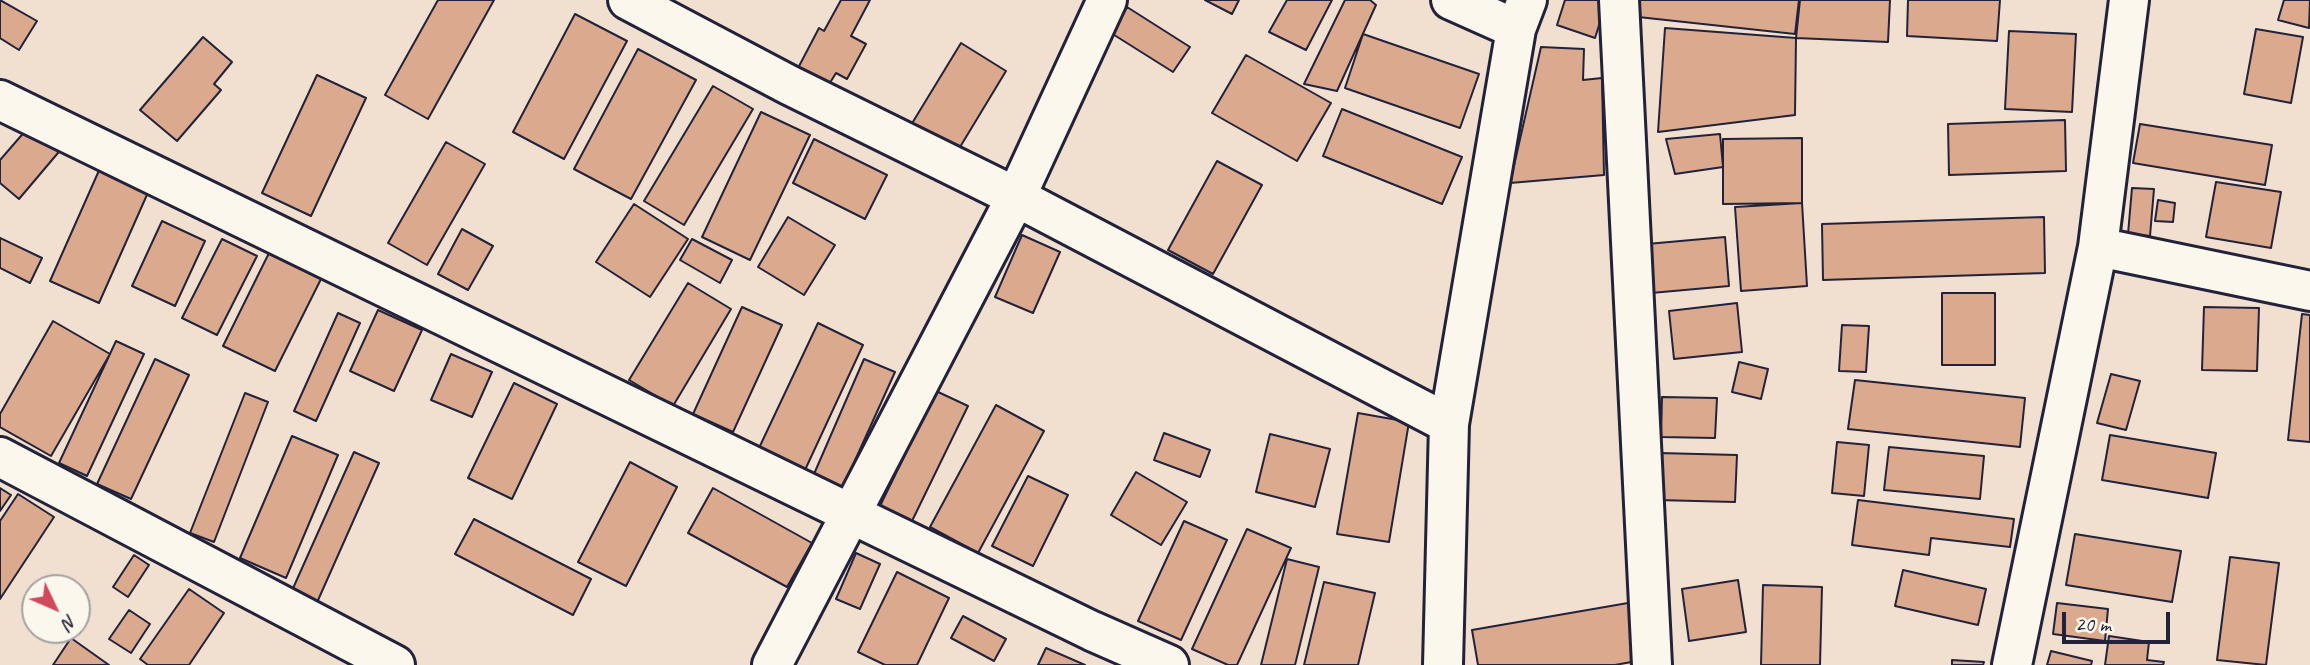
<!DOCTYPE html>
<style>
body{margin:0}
#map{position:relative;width:2310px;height:665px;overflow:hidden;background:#f1e0d0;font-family:Caveat,sans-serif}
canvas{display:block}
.north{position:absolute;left:21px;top:574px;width:70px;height:70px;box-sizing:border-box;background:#fbf7ec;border:2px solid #a4a2a5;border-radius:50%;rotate:134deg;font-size:19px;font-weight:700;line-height:28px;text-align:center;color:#22223b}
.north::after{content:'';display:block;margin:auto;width:24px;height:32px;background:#d1495b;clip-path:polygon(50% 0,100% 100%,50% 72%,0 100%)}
.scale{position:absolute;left:2062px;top:612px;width:108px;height:32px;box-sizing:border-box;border:4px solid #22223b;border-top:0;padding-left:9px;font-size:21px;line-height:24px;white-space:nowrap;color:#22223b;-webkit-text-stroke:5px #fbf7ec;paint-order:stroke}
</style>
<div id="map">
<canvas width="2310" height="665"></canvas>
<div class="north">N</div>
<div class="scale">20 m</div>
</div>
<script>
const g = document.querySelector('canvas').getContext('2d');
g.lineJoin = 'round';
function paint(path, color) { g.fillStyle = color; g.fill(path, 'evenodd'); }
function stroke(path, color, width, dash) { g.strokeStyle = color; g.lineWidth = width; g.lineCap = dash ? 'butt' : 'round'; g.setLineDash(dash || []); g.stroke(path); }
const building = new Path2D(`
 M0 0 37 21 19 50 0 38Z
 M438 0H494L428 119 385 95Z
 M841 0H870L851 36 866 44 847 79 836 73 828 86 797 70 819 28 824 31Z
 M1205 0H1239L1232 14Z
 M1287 0H1332L1306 50 1269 32Z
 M1345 0H1370L1376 5 1337 91 1304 84Z
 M1565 0H1607L1595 38 1557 25Z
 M1631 0H1799L1795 34 1629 16Z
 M1800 0H1890L1888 42 1796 38Z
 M1908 0H2000L1997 41 1907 36Z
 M2284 0H2310L2309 28 2278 20Z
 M1127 7 1190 47 1173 72 1111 33Z
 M575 14 627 41 564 159 513 132Z
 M1665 28 1796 38 1795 115 1658 132Z
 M2256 29 2303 37 2291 103 2244 94Z
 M2009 31 2076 34 2072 112 2005 109Z
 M1363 34 1479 74 1460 128 1345 88Z
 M203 37 232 62 214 84 221 90 177 141 140 110Z
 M961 43 1006 71 957 152 911 125Z
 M1541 47 1584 49 1583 80 1602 78 1604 175 1510 183Z
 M638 49 696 80 631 199 574 169Z
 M1246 55 1331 103 1297 161 1212 113Z
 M317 75 366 98 311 216 262 193Z
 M713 86 753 109 684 225 644 201Z
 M1342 109 1462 157 1442 204 1323 156Z
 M761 112 810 135 750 260 702 237Z
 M2065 120 2066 171 1949 175 1948 124Z
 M33 122 63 147 19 199 0 183V160Z
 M2140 124 2272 145 2265 185 2133 163Z
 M1720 134 1723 167 1675 174 1666 139Z
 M1802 138V203L1723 204V139Z
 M814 139 887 175 865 219 793 183Z
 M446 142 485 164 427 265 388 243Z
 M1217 161 1262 185 1213 274 1168 250Z
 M101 166 150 188 99 303 50 281Z
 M2216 182 2281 192 2271 248 2206 237Z
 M2132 188 2154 189 2150 236 2128 234Z
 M2158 200 2175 203 2173 222 2155 221Z
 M1802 203 1807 286 1741 291 1735 207Z
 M634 204 688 239 650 297 596 262Z
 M788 217 835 245 804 295 758 267Z
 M2044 217 2045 273 1823 280 1822 224Z
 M162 221 205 241 175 306 132 286Z
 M462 229 493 246 468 290 438 274Z
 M1022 235 1060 252 1033 313 995 297Z
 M1725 237 1729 286 1651 293 1647 244Z
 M0 238 42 258 30 283 0 268Z
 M222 239 257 256 217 335 182 318Z
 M692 239 732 260 720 283 680 260Z
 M269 253 321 279 275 371 223 346Z
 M688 283 731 309 673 406 629 380Z
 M1942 293H1995V365H1942Z
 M1737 303 1742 352 1674 359 1669 311Z
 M742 307 782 325 733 432 693 414Z
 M2204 307 2259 308 2257 371 2202 370Z
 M378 310 422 330 394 391 350 371Z
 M338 313 360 323 316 421 294 411Z
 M2302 314 2310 315V442L2288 440Z
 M53 321 110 354 51 456 0 427V414Z
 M818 323 863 345 805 470 759 448Z
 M1842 325 1869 326 1866 372 1839 371Z
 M116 341 144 354 87 476 59 463Z
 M451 354 492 372 472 417 431 400Z
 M155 359 189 375 131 499 97 484Z
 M864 359 895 372 843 487 814 474Z
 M1739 362 1768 369 1761 399 1732 392Z
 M2111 374 2140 381 2126 430 2097 423Z
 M1855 380 2025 398 2020 447 1848 429Z
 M514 383 557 404 512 499 468 478Z
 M936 391 968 406 912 521 880 506Z
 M245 393 268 402 214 542 190 533Z
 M1662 397 1717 398 1715 438 1661 437Z
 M996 405 1044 431 978 553 930 527Z
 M1358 413 1409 422 1389 542 1337 534Z
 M1164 433 1210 450 1200 477 1154 460Z
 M1270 434 1330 449 1315 507 1256 492Z
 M2110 435 2216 453 2208 498 2102 480Z
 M292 436 338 455 286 578 240 558Z
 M1837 442 1869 445 1864 496 1832 493Z
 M1889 447 1984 456 1980 499 1884 490Z
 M354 452 379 463 315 607 290 595Z
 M1659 453 1737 455 1735 502 1657 500Z
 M630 462 677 487 626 586 578 562Z
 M1136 472 1187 502 1161 545 1111 515Z
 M1028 476 1068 495 1033 566 992 546Z
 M0 488 11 495 0 511Z
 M713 488 812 543 787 587 688 533Z
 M18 494 54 517 0 599V521Z
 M1858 500 2014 519 2010 547 1931 538 1929 555 1852 545Z
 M474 519 591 579 573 615 455 554Z
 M1184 521 1227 540 1181 640 1138 621Z
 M1247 529 1291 548 1237 665H1228L1192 649Z
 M2075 534 2181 551 2172 602 2066 585Z
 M856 553 880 564 860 609 836 599Z
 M134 555 149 565 128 597 113 587Z
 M2230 557 2279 563 2266 665 2217 660Z
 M1287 559 1319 567 1295 665H1261Z
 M1903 570 1986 589 1978 625 1895 606Z
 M897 572 949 598 917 665H885L858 652Z
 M1738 580 1746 632 1689 641 1682 589Z
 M1324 582 1375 593 1358 665H1304Z
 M1763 585 1822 587 1820 665H1761Z
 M189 589 224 613 189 665H148L140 659Z
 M1628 603 1637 661 1615 665H1478L1472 630Z
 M2057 603 2108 609 2105 641 2053 634Z
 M129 610 150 624 131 653 109 639Z
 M963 616 1006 639 994 661 951 638Z
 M2109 636 2149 642 2147 660 2164 662 2163 665H2105Z
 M71 638 109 665H53Z
 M1046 648 1085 665H1038Z
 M2051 651 2092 661 2091 665H2047Z
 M1952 660 1984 662 1983 665H1952Z`);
paint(building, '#dba98e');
stroke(building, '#22223b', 2);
const minor = new Path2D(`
 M628 0 789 85 1016 197 1449 424
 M1451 0 1516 29
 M1619 0 1652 665
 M0 100 1092 631 1169 665
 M2098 247 2310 291
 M0 457 395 665
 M772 665 1016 197 1107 0
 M1443 665 1449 424 1516 29 1527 0
 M2012 665 2098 247 2129 0`);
stroke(minor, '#22223b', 44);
stroke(minor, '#fbf7ec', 38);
</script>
